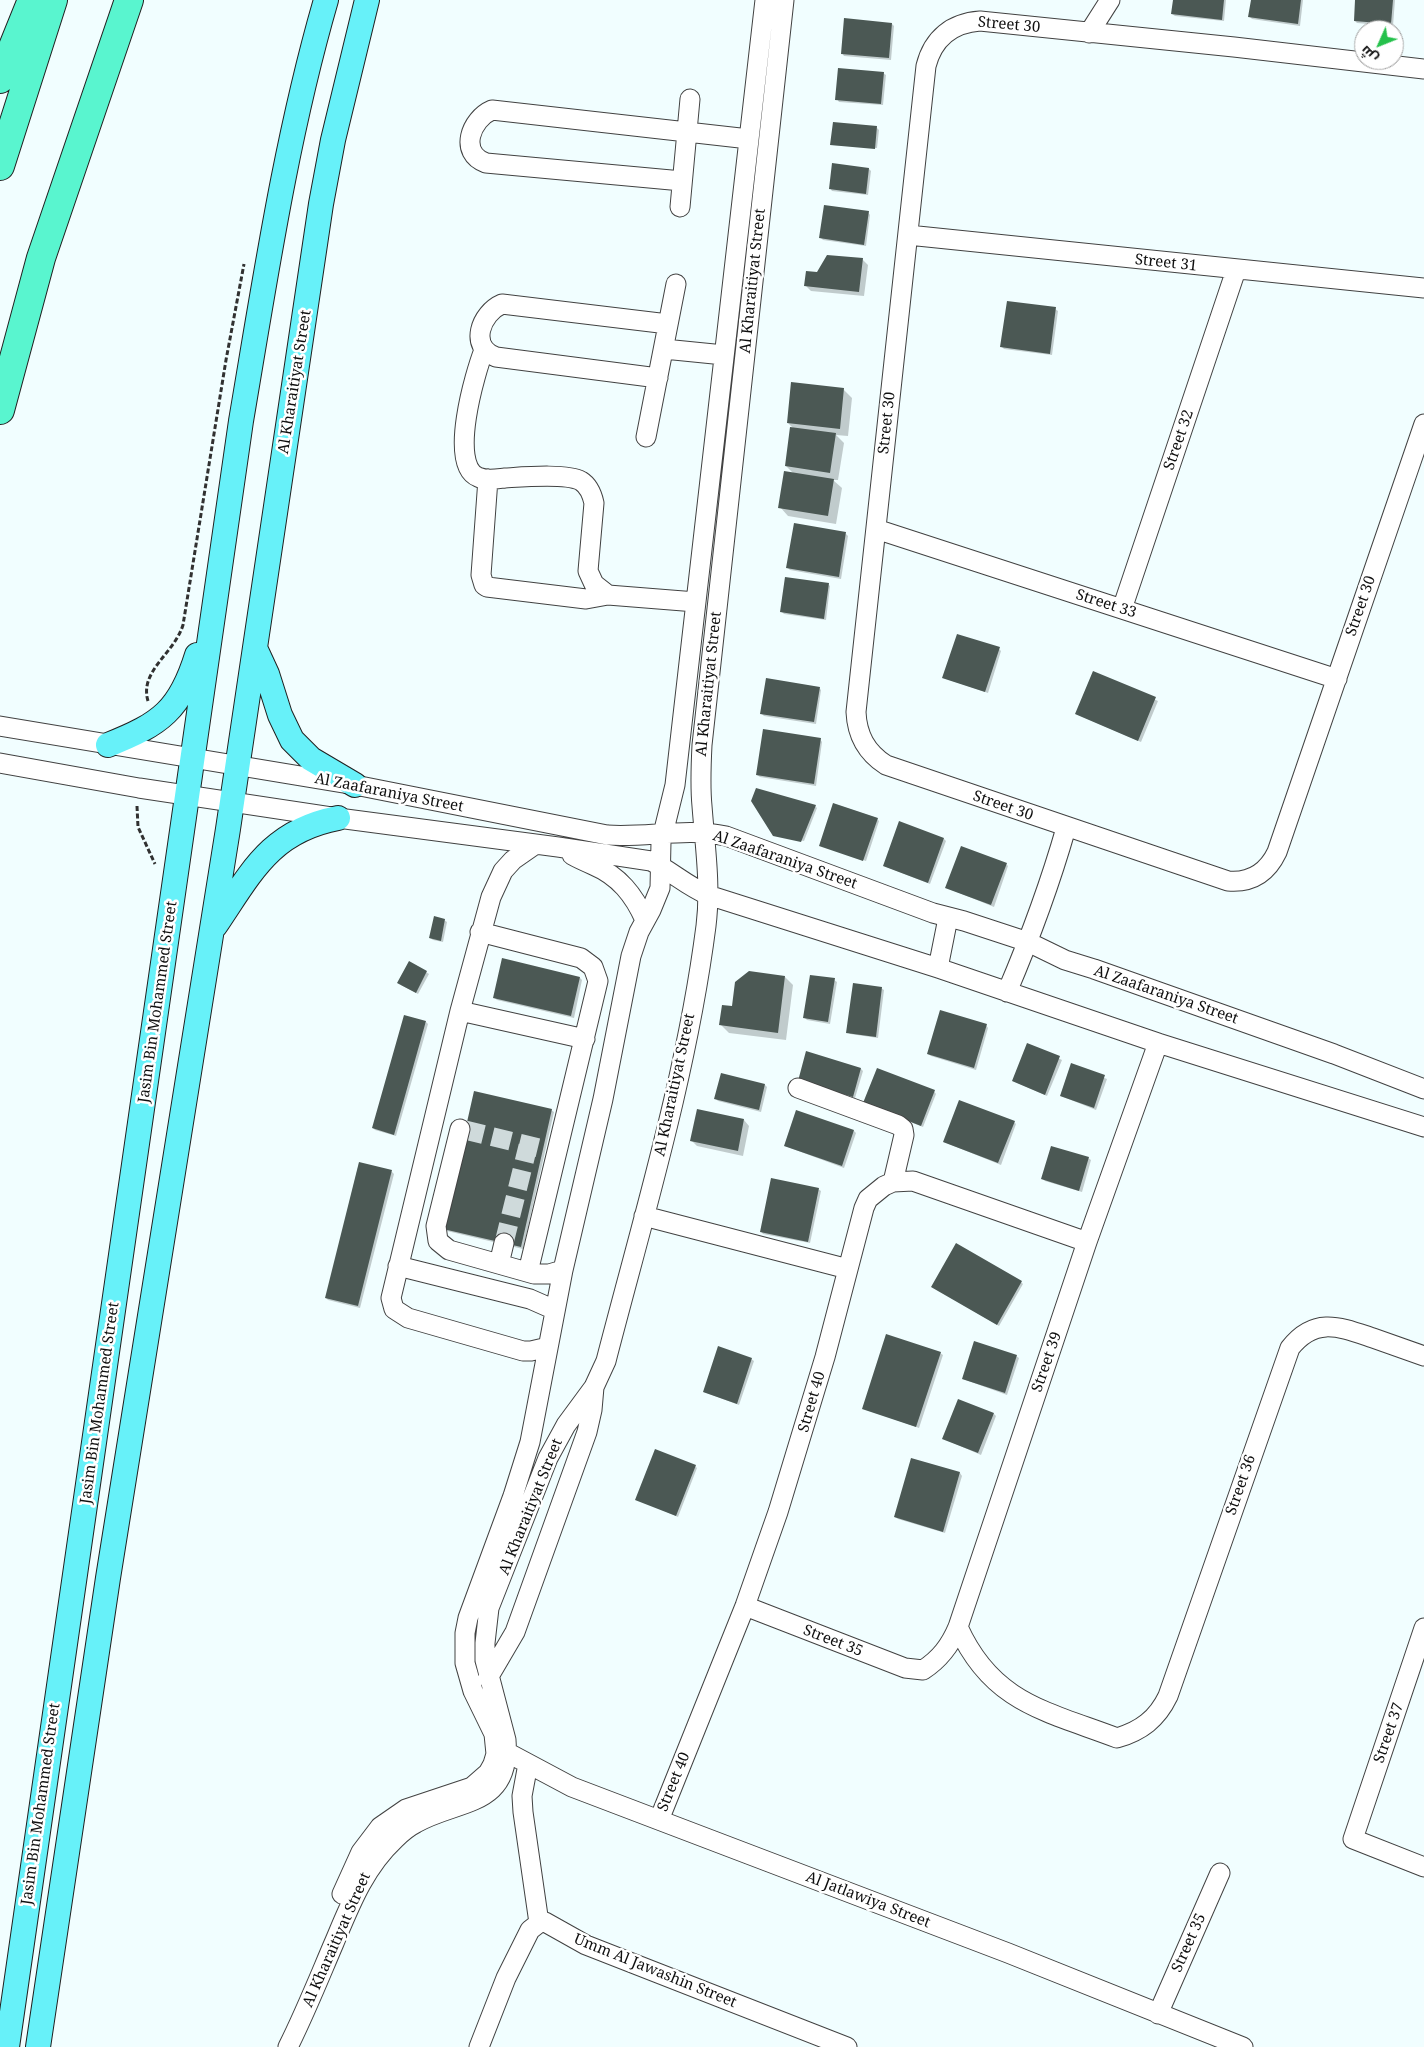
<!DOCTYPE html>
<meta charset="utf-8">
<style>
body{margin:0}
#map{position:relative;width:1424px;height:2047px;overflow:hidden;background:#f1feff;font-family:"Noto Serif",Cairo,serif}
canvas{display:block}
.north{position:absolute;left:1354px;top:20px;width:50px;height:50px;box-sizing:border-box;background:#fff;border:1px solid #9f9f9f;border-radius:50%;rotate:226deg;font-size:14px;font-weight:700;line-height:20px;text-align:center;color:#0f0f0f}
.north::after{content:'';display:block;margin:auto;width:18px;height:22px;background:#25c14c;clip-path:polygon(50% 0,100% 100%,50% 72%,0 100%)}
</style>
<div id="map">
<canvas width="1424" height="2047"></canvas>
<div class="north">ش</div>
</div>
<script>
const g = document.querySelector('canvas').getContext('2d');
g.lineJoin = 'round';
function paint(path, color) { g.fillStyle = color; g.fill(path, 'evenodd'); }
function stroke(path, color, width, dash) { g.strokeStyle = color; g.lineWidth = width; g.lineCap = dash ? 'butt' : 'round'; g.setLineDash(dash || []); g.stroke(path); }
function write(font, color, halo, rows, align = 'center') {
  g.font = font + ' "Noto Serif",serif'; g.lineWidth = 5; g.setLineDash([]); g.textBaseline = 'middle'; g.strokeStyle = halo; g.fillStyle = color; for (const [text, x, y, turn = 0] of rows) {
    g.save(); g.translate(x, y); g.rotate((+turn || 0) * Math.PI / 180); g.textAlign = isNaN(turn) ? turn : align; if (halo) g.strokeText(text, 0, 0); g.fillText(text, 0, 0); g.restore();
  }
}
paint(new Path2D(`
 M1174 0H1226L1224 21 1175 16 1172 14Z
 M1252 0H1303L1300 26 1252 19 1250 17Z
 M1356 0H1395L1393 26 1357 23 1355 21Z
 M892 24 894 26 891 60 844 56 842 53Z
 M883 73 886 75 883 105 839 102 837 99Z
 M834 123 876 127 879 130 877 148 832 145Z
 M869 169 871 171 868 195 832 191 830 188Z
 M868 212 870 215 866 246 823 240 821 238Z
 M862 259 868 265 864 296 811 291 806 286 818 273Z
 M1055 309 1058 311 1052 355 1004 349 1002 347Z
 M843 389 852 398 848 436 836 435 844 443 838 480H833L842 488 836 524 788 516 780 507 794 474 786 466 794 429 788 423Z
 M846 534 848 536 841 579 790 570 787 567Z
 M828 584 830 586 826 620 784 614 782 612Z
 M999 649 1001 651 988 693 944 678Z
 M1093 672 1158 701 1141 742 1076 714Z
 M819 688 821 690 816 724 764 716 761 713Z
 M820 739 822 742 816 786 760 777 757 775Z
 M815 806 817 808 804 841 774 835Z
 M877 819 879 821 866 861 821 845Z
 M944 839 946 841 930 884 884 866Z
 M1006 864 1008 866 994 907 947 888Z
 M444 920 447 922 443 942 433 940 430 938Z
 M426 972 429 974 418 994 401 985Z
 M785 977 793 985 786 1040 729 1033 721 1025 733 1008Z
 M580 978 582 980 574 1018 497 1000 494 997Z
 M834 980 837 982 830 1024 807 1020 805 1018Z
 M881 988 884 990 878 1038 850 1034 848 1032Z
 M426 1022 428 1024 396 1136 375 1130 373 1128Z
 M986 1025 988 1028 976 1070 931 1056 928 1054Z
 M1028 1044 1062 1060 1047 1096 1013 1081Z
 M807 1053 861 1069 863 1071 855 1098 802 1082Z
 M1072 1065 1107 1079 1096 1110 1061 1096Z
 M765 1085 767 1087 761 1112 718 1101 715 1098Z
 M934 1091 936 1094 923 1127 867 1105Z
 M551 1110 554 1112 523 1249 447 1231 444 1229Z
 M744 1120 749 1126 743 1156 697 1146 692 1141Z
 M1014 1122 1016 1124 1001 1165 944 1142Z
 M854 1131 856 1133 844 1168 785 1146Z
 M1088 1158 1091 1160 1082 1192 1045 1181 1043 1179Z
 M359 1163 392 1172 394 1174 360 1308 328 1300 326 1298Z
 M818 1189 821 1191 810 1243 763 1234 761 1231Z
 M1021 1282 1023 1284 999 1326 933 1287Z
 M940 1353 943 1355 919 1428 863 1408Z
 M1016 1356 1019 1358 1007 1395 963 1379Z
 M751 1359 754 1361 739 1405 704 1392Z
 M994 1414 996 1416 981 1455 944 1439Z
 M912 1460 960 1473 962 1476 945 1533 898 1519 895 1517Z
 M695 1466 697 1468 678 1517 637 1499Z`), '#0003');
paint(new Path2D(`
 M1173 0H1224L1222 20 1171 14Z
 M1251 0H1301L1298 24 1248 17Z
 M1355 0H1393L1391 24 1354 21Z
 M844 18 892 23 889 58 841 54Z
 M838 68 884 72 881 104 835 100Z
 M833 122 877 126 875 149 830 145Z
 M832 163 869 168 866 194 829 189Z
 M824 205 869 211 864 245 819 238Z
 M827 255 863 258 859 292 804 286 806 271 817 272Z
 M1007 301 1056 307 1050 354 1000 347Z
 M791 382 844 388 840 429 787 423Z
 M790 427 836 433 830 473 785 466Z
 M784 471 834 479 828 516 778 508Z
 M794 523 846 532 839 577 786 568Z
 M785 577 829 583 824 619 780 612Z
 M957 634 1000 647 985 692 942 678Z
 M1093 671 1156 697 1138 741 1075 714Z
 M766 678 820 687 814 722 760 714Z
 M763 729 821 738 814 784 756 775Z
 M756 788 816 805 801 842 773 836 751 801Z
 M833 803 878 818 863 861 819 846Z
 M899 821 944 838 928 883 883 866Z
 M961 846 1007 863 991 905 945 888Z
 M434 916 445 919 441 941 429 938Z
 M502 958 580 977 571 1016 493 998Z
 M409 961 427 971 416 993 397 983Z
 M749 971 785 976 778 1033 719 1025 722 1005 732 1006 735 982Z
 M810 975 835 978 828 1022 803 1018Z
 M853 983 882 987 876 1037 846 1033Z
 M940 1010 987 1024 974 1068 927 1054Z
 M404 1015 426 1021 394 1135 372 1128Z
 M1027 1043 1060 1056 1045 1095 1012 1081Z
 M806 1051 861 1068 853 1097 798 1081Z
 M1071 1063 1105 1075 1094 1108 1060 1096Z
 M877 1068 935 1090 921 1126 863 1103Z
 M721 1073 765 1084 759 1110 714 1099Z
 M474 1091 552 1109 521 1247 443 1229Z
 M959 1100 1015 1121 998 1163 943 1142Z
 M697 1109 744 1119 738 1151 690 1141Z
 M796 1110 854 1130 842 1166 784 1146Z
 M1051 1146 1089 1157 1079 1191 1041 1179Z
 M359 1162 392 1170 358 1306 325 1298Z
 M771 1178 819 1188 808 1242 760 1232Z
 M956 1243 1022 1281 997 1325 931 1287Z
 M886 1334 941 1352 916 1427 862 1409Z
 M974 1341 1017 1355 1005 1393 962 1379Z
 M718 1346 752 1358 737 1404 703 1392Z
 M958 1399 994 1413 978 1453 942 1439Z
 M655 1449 696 1465 676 1516 635 1500Z
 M911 1458 960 1472 943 1532 894 1517Z`), '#4b5854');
stroke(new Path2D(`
 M465 1130 543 1149
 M504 1243 528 1146`), '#cfdadb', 19, [19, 9]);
const minor = new Path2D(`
 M1089 33 1110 0
 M1424 69 1234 47 980 21C952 23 933 38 926 66L856 712C857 735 866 752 886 765L1228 881C1251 883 1267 873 1277 852L1424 424
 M682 181 486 163C458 153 471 119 492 110L749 139
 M680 207 690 99
 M908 235 1424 288
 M664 349 724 355
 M484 350C475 373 448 465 478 477 486 481 496 479 505 478 522 477 567 473 581 481 589 486 592 494 594 503L588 571 594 584 608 595 696 602
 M658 378 496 357C468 347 481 313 502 304L668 324
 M646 437 676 284
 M488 479 481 575 484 585 487 587 586 599 608 595
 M876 529 1337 679
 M1122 609 1236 270
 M0 726 355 785 607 835C647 838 686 827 726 836L933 913 964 921 1028 942 1065 960 1094 969 1334 1054 1424 1089
 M0 763 139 788 338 818 558 847 651 861C671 871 687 886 708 895L938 968 1158 1043 1424 1127
 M536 844 513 860 503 871 491 897 460 1011 391 1298 394 1309 408 1318 523 1351H531L548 1347
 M572 855C579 859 586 862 593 865 619 876 634 895 645 920
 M480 932 581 958 593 967 598 981 528 1272
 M938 968 948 918
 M1007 992C1030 938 1050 884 1066 828
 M460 1011 585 1039
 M798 1088 898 1125 903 1129 904 1135 893 1182
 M460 1129 436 1226 438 1241 449 1250 534 1274H549L563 1270
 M644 1216 848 1269
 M499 1264 504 1243
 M398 1266 530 1299 555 1310
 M745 1606 905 1668 923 1670C940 1659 950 1646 958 1627L1087 1242 1158 1043
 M958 1627C992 1703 1046 1711 1117 1738 1141 1731 1157 1719 1168 1696L1290 1348C1315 1316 1340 1327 1373 1338 1390 1344 1407 1350 1424 1356
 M1424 1628 1353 1839 1424 1867
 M488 1678 515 1632 587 1432 592 1410 594 1387
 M497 1747 572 1787 1008 1953 1243 2047
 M528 1764 522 1796 523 1812 539 1923
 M659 1820 745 1606 778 1512 825 1357 864 1208 868 1199 884 1186 893 1182 913 1181 1087 1242
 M342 1894 361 1852 380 1827 406 1809 472 1787 488 1773 493 1764 496 1754 494 1734 473 1691 465 1663V1633L468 1618 513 1496 530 1442 563 1270 603 1099 631 956 639 932 651 910 660 888 661 842 675 785 765 0
 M1158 2014 1220 1873
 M288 2047C305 2013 319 1978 334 1943 350 1905 364 1868 395 1839 401 1833 408 1827 416 1823 458 1799 511 1808 506 1740L485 1660V1643L489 1608 548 1458 566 1425 594 1387 606 1361C643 1218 687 1074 706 926 711 886 705 846 702 806 700 786 701 765 702 745L784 0
 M479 2047 506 1978 530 1930 539 1923 545 1922 586 1945 847 2047`);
const major = new Path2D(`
 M255 648 267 674 280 715 292 740 311 759 355 785
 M108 745C161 724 180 710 197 655
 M215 926C251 873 270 831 338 818
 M7 2047 241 421C265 280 286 138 326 0
 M38 2047 108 1578 228 829 321 204 333 140 367 0`);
const highway = new Path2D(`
 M0 79 32 0
 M0 166 53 0
 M0 410 41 258 129 0`);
stroke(minor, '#424242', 21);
stroke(major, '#202020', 26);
stroke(highway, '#202020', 30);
stroke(new Path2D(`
 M148 701C139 671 174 654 183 625L226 360 244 264
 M137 806 138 827 155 864`), '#313131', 3, [5, 2.5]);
stroke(minor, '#fff', 19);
stroke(major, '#67f1f9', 24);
stroke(highway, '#59f5cf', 28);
write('15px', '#0f0f0f', '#fff', [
 ["Street 30",1009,25,5],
 ["Street 31",1166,263,6],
 ["Al Kharaitiyat Street",753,281,-84],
 ["Al Kharaitiyat Street",295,382,-81],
 ["Street 30",887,423,-84],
 ["Street 32",1179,440,-71],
 ["Street 33",1106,604,18],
 ["Street 30",1361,606,-71],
 ["Al Kharaitiyat Street",709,684,-84],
 ["Al Zaafaraniya Street",389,793,11],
 ["Street 30",1003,806,19],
 ["Al Zaafaraniya Street",785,860,19],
 ["Al Zaafaraniya Street",1166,995,19],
 ["Jasim Bin Mohammed Street",158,1002,-82],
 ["Al Kharaitiyat Street",675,1085,-78],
 ["Street 39",1047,1362,-71],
 ["Street 40",812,1402,-74],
 ["Jasim Bin Mohammed Street",100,1403,-82],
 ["Street 36",1241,1485,-71],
 ["Al Kharaitiyat Street",531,1507,-68],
 ["Street 35",833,1641,21],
 ["Street 37",1389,1733,-71],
 ["Street 40",674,1782,-68],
 ["Jasim Bin Mohammed Street",41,1804,-82],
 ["Al Jatlawiya Street",868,1900,21],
 ["Al Kharaitiyat Street",337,1940,-66],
 ["Street 35",1189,1943,-66],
 ["Umm Al Jawashin Street",655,1971,22]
]);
</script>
